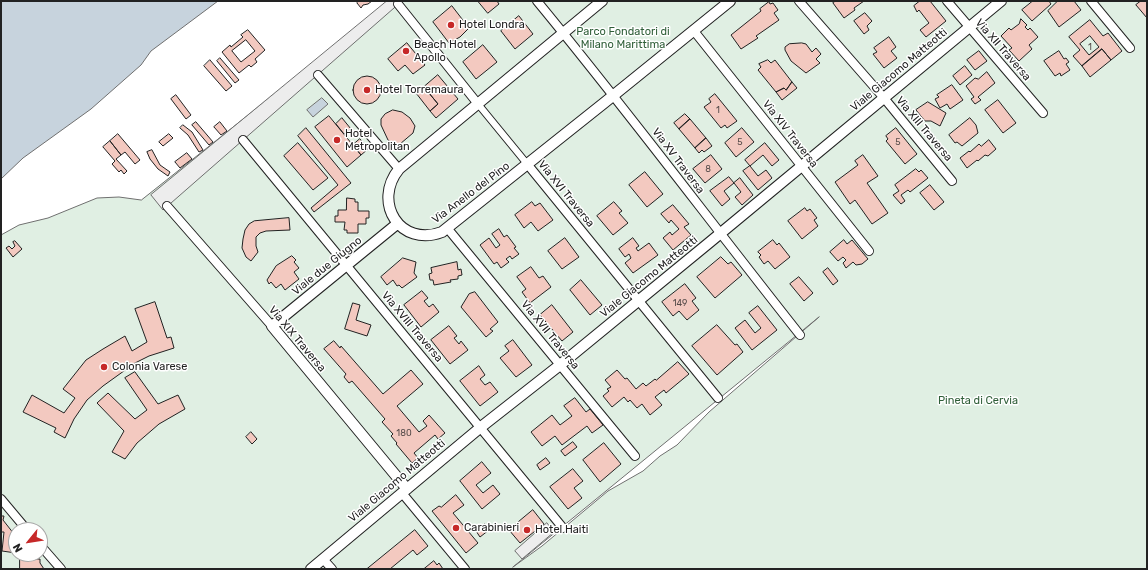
<!DOCTYPE html>
<style>
body{margin:0}
#map{position:relative;width:1148px;height:570px;overflow:hidden;background:#fff;font-family:Rubik,sans-serif}
canvas{display:block}
.frame{position:absolute;inset:0;border:2px solid #222;pointer-events:none}
.north{position:absolute;left:8px;top:522px;width:40px;height:40px;box-sizing:border-box;background:#fff;border:1px solid #a7a7a7;border-radius:50%;rotate:240deg;font-size:11px;font-weight:700;line-height:16px;text-align:center;color:#222}
.north::after{content:'';display:block;margin:auto;width:14px;height:18px;background:#c62828;clip-path:polygon(50% 0,100% 100%,50% 72%,0 100%)}
</style>
<div id="map">
<canvas width="1148" height="570"></canvas>
<div class="frame"></div>
<div class="north">N</div>
</div>
<script>
const g = document.querySelector('canvas').getContext('2d');
g.lineJoin = 'round';
function paint(path, color) { g.fillStyle = color; g.fill(path, 'evenodd'); }
function stroke(path, color, width, dash) { g.strokeStyle = color; g.lineWidth = width; g.lineCap = dash ? 'butt' : 'round'; g.setLineDash(dash || []); g.stroke(path); }
function write(font, color, halo, rows, align = 'center') {
  g.font = font + ' Rubik,sans-serif'; g.lineWidth = 3; g.setLineDash([]); g.textBaseline = 'middle'; g.strokeStyle = halo; g.fillStyle = color; for (const [text, x, y, turn = 0] of rows) {
    g.save(); g.translate(x, y); g.rotate((+turn || 0) * Math.PI / 180); g.textAlign = isNaN(turn) ? turn : align; if (halo) g.strokeText(text, 0, 0); g.fillText(text, 0, 0); g.restore();
  }
}
const green = new Path2D(`
 M392 1H1147V569H1V235L19 225 48 218 97 198 119 197 141 200ZM819 317 709 412 677 445 660 456 643 471 608 491 542 546 513 567ZM16 530H40V554H16Z`);
paint(green, '#e0efe3');
stroke(green, '#6f6f6f', 1);
const parking = new Path2D(`
 M387 1H402L163 210 151 195Z
 M547 523 554 532 522 559 515 551Z`);
paint(parking, '#ededed');
stroke(parking, '#6f6f6f', 1);
const water = new Path2D(`
 M1 1H218L151 51 141 65 91 109 23 158 1 179Z
 M322 98 328 104 313 117 307 110Z`);
paint(water, '#c7d3dd');
stroke(water, '#6f6f6f', 1);
const building = new Path2D(`
 M359 1H372L368 4 363 5 361 8 357 3Z
 M478 1H497L499 4 488 13Z
 M836 1H864L854 8 855 10 844 18 833 3Z
 M920 1H930L946 21 926 37 920 30 929 23 919 10 917 12 914 6Z
 M1033 1H1049L1051 4 1032 21 1022 10Z
 M1058 1H1074L1081 10 1059 27 1048 11Z
 M1141 1H1147V18L1136 5Z
 M769 2 770 4 773 3 778 10 774 13 779 20 756 36 758 38 741 49 731 35 761 11 760 9Z
 M452 6 469 28 460 37 449 43 433 22Z
 M865 13 872 21 867 26 869 30 864 34 854 21Z
 M519 16 533 34 515 49 501 31Z
 M1021 19 1027 25 1025 27 1028 30 1030 28 1038 37 1029 45 1032 49 1019 61 1009 50 1012 48 1001 36 1009 28 1011 30 1019 24Z
 M1090 20 1103 36 1108 33 1122 51 1111 60 1102 49 1082 66 1073 56 1080 50 1069 37ZM1090 36 1099 47 1089 55 1080 44Z
 M248 30 265 50 255 59 257 62 251 67 249 65 239 73 222 52 230 45 231 47 243 37 241 35ZM246 40 255 51 241 62 232 51Z
 M889 37 896 47 891 51 897 58 884 68 873 54 877 52 874 48Z
 M407 43 425 65 413 74 405 65 398 71 388 59Z
 M802 43 806 44 812 52 816 48 821 54 816 59 820 63 806 73 791 61 785 50V47L789 44Z
 M483 45 497 62 476 79 463 62Z
 M1102 49 1111 60 1090 77 1082 66Z
 M979 51 987 61 975 70 967 60Z
 M1059 51 1064 59 1066 58 1069 62 1066 64 1070 70 1061 76 1060 73 1055 76 1044 61Z
 M220 58 239 80 235 83 217 61Z
 M210 60 232 86 226 91 204 66Z
 M768 60 771 63 775 60 792 82 786 90 784 88 776 92 758 70 761 67 759 64Z
 M965 66 972 75 960 85 953 76Z
 M987 72 995 83 978 97 981 100 975 104 971 99 974 97 966 86 975 78 978 79Z
 M438 75 458 99 436 118 430 111 438 104 424 87Z
 M353 90a14 14 0 1 1 28 0a14 14 0 1 1-28 0Z
 M792 82 797 88 782 100 776 92 784 88 786 90Z
 M952 85 963 100 950 109 947 104 940 108 935 99 939 97 937 95Z
 M424 87 438 104 430 111 416 93Z
 M715 94 737 121 727 128 725 125 721 128 704 107 711 102 709 99Z
 M176 95 191 115 186 119 171 99Z
 M998 100 1016 123 1003 133 985 110Z
 M928 102 946 113 940 126 931 121H925L916 110Z
 M393 110 402 112 410 118 415 126 413 133 400 144 394 145 388 140 381 125V119L385 114Z
 M685 114 690 119 679 129 674 123Z
 M329 116 361 155 347 167 315 127Z
 M342 118 351 129 344 134 336 124Z
 M970 118 976 125 978 133 962 146 957 142 955 143 949 135Z
 M690 119 706 138 695 148 679 129Z
 M196 122 213 142 209 145 192 125Z
 M220 122 227 131 221 135 214 127Z
 M183 125 192 132 203 150 199 152 188 135 180 128Z
 M306 128 351 183 314 212 311 208 338 185 298 136Z
 M742 128 754 142 736 157 725 143Z
 M896 128 917 154 905 164 886 141 888 139 886 136Z
 M118 134 140 160 135 164 125 152 121 155 110 141Z
 M169 134 173 138 163 146 159 142Z
 M706 138 712 146 704 152 702 150 699 153 695 148Z
 M360 139 368 149 361 155 353 145Z
 M989 140 996 149 988 156 985 155 978 161 977 160 967 168 960 158 969 151 970 152 979 144 981 146Z
 M110 141 121 155 116 159 127 171 124 174 121 170 119 172 112 164 115 161 103 147Z
 M298 143 328 178 313 190 284 156Z
 M765 143 779 160 772 166 763 155 750 166 745 160Z
 M152 150 160 165 170 172 168 176 158 169 150 159 147 152Z
 M187 153 192 159 180 168 175 162Z
 M711 155 722 169 705 183 693 169Z
 M863 155 878 176 867 183 888 213 872 224 855 200 850 204 835 182 858 165 855 161Z
 M750 166 758 176 766 170 772 178 758 190 743 171Z
 M916 169 919 172 921 170 928 178 910 192 908 190 901 195 905 201 901 204 893 195 899 191 895 185Z
 M645 172 663 194 647 207 629 185Z
 M729 177 734 183 724 191 730 199 722 206 710 191Z
 M740 178 753 195 742 205 735 197 741 192 734 183Z
 M930 185 944 202 934 210 920 193Z
 M347 198 355 199V202H358V211H369V218H366V224H358V233H347V230H344L345 222H335V216H338V210H346Z
 M532 202 535 206 540 203 553 220 538 231 531 222 524 228 515 215Z
 M614 202 622 211 619 213 628 223 613 235 597 216Z
 M673 205 689 224 684 227 691 235 673 250 663 238 670 232 672 235 679 229 671 220 669 223 661 214Z
 M805 208 807 211 810 209 817 218 814 220 818 226 802 239 788 221Z
 M289 218 290 230 266 231 260 233 256 237V246L258 252 251 261 246 257 242 248 243 239 245 230 249 224 254 221Z
 M499 229 504 237 507 235 516 247 514 248 519 254 512 259 510 256 506 259 509 262 501 268 497 262 494 264 480 245 489 238 496 248 500 245 492 234Z
 M565 238 579 257 562 269 548 251Z
 M633 238 639 246 636 248 638 251 649 243 658 255 633 273 625 263 631 258 629 254 625 257 619 249Z
 M773 240 777 245 779 243 790 257 775 269 768 261 764 264 759 257 761 255 758 252Z
 M844 240 847 244 852 240 868 259 862 264 856 265 853 262 846 268 843 263 846 260 843 257 838 261 830 252Z
 M15 241 22 249 13 257 6 248 9 246 12 249 15 246 13 242Z
 M292 256 296 260 294 262 299 268 294 272 299 279 285 290 281 284 276 288 271 282 269 284 267 280 276 266Z
 M721 257 728 264 731 262 742 275 715 298 697 277Z
 M403 258 416 262 414 273 417 277 402 288 399 285 397 286 393 280 387 285 381 277Z
 M457 262 458 270 461 269 462 275 458 276V279L450 280 451 282 434 285 433 280H430L429 274 432 273 431 268Z
 M531 267 539 278 543 276 551 287 530 303 522 292 526 289 517 277Z
 M828 268 838 281 833 285 823 272Z
 M799 277 813 293 804 301 790 284Z
 M581 280 602 305 590 315 570 290Z
 M685 284 696 298 692 301 699 310 687 320 679 311 673 316 662 302Z
 M422 291 428 298 424 301 429 307 433 304 439 312 421 327 404 305Z
 M475 292 498 322 490 329 493 331 486 337 461 307 469 294Z
 M155 302 167 338 171 337 174 348 149 356 135 363 103 386 87 400 74 419 65 438 54 432 56 428 23 412 32 395 64 413 75 398 63 389 86 360 103 349 125 336 132 351 147 342 135 309Z
 M353 303 360 305 356 320 371 325 367 336 345 329Z
 M552 305 573 332 562 341 540 315Z
 M758 306 777 330 752 350 735 328 745 320 755 333 761 328 749 313Z
 M717 325 735 345 737 344 743 352 717 375 692 346Z
 M449 326 457 336 454 338 459 344 461 341 468 350 450 364 431 340Z
 M513 340 532 365 516 377 500 358 509 351 505 346Z
 M334 341 340 348 341 346 383 394 411 370 423 384 397 406 419 432 427 426 423 421 429 415 445 433 438 439 435 435 414 453 418 458 412 463 396 444 397 443 391 436 393 434 382 422 385 419 352 381 349 383 344 377 346 374 324 349Z
 M678 362 689 374 666 393 664 390 655 397 662 405 650 415 642 404 637 408 630 400 628 402 624 397 612 407 603 396 609 391 607 389 611 387 605 380 617 370 625 379 627 378 636 389 643 383 646 386 655 379 656 380Z
 M479 366 485 375 480 379 485 385 490 382 498 392 480 406 460 381Z
 M135 372 158 404 178 395 185 409 159 424 137 443 125 459 112 452 124 431 97 403 108 393 135 419 147 410 125 378Z
 M575 398 586 412 590 409 603 425 592 433 587 426 562 445 555 436 542 446 531 432 552 415 560 425 572 416 564 406Z
 M251 432 257 439 252 444 246 437Z
 M573 442 577 447 565 456 561 451Z
 M604 443 621 464 600 482 583 460Z
 M546 458 550 463 540 470 537 465Z
 M482 462 491 473 476 485 483 493 493 485 500 494 482 509 460 481Z
 M573 469 583 481 574 488 582 498 568 509 550 487Z
 M456 495 464 505 453 513 478 543 466 553 432 511 439 506 441 507Z
 M533 510 544 524 520 543 509 530Z
 M1 516H4L3 520 14 534H16V553L2 551 4 532H1Z
 M485 524 489 530 480 537 476 531Z
 M415 530 428 546 417 555 413 550 390 569H367Z
 M20 559H40V563L44 569H20Z
 M434 561 437 565 439 563 443 569H424Z`);
paint(building, '#f3c9c0');
stroke(building, '#222', 1);
const pedestrian = new Path2D(`
 M478 104 528 165`);
const minor = new Path2D(`
 M537 1C627 110 712 224 800 335
 M799 1 884 98 952 181
 M947 1 1043 113
 M1091 1 1130 48
 M398 4 478 104
 M694 31 869 251
 M318 75 399 169
 M243 140 563 528
 M528 165 718 398
 M167 206 272 326
 M448 229 635 456
 M402 493 465 569
 M1 499 27 530
 M40 545 61 569
 M323 559 332 569`);
const tertiary = new Path2D(`
 M602 1 399 169C372 202 400 248 442 232L604 103 730 1
 M397 224 272 326 407 489
 M311 569 481 427 560 365 710 242 1001 1`);
stroke(pedestrian, '#222', 8);
stroke(minor, '#222', 10);
stroke(tertiary, '#222', 12);
stroke(pedestrian, '#fff', 6);
stroke(minor, '#fff', 8);
stroke(tertiary, '#fff', 10);
for (const [x, y, r, color] of [
 [451,25,4,"#c62828"],
 [406,51,4,"#c62828"],
 [367,90,4,"#c62828"],
 [337,140,4,"#c62828"],
 [104,367,4,"#c62828"],
 [456,528,4,"#c62828"],
 [527,530,4,"#c62828"]
]) { const dot = new Path2D(); dot.arc(x, y, r, 0, 2 * Math.PI); g.fillStyle = color; g.fill(dot); stroke(dot, '#fff', 1.5); }
write('9px', '#564c4a', null, [
 ["1",1090,47],
 ["1",718,110],
 ["5",740,142],
 ["5",898,142],
 ["8",708,169],
 ["149",680,303],
 ["180",404,433]
]);
write('11px', '#222', '#fff', [
 ["Hotel Londra",459,25],
 ["Beach Hotel",414,45],
 ["Apollo",414,58],
 ["Hotel Torremaura",375,90],
 ["Hotel",345,134],
 ["Metropolitan",345,147],
 ["Colonia Varese",112,367],
 ["Carabinieri",464,528],
 ["Hotel Haiti",535,530]
], 'left');
write('11px', '#2f5e38', '#fff', [
 ["Parco Fondatori di",623,32],
 ["Milano Marittima",623,45],
 ["Pineta di Cervia",978,401]
]);
write('11px', '#222', '#fff', [
 ["Via XII Traversa",1003,50,49],
 ["Viale Giacomo Matteotti",899,70,-40],
 ["Via XIII Traversa",924,129,50],
 ["Via XIV Traversa",790,134,52],
 ["Via XV Traversa",678,161,53],
 ["Via Anello del Pino",471,193,-37],
 ["Via XVI Traversa",566,194,51],
 ["Viale due Giugno",327,266,-39],
 ["Viale Giacomo Matteotti",649,277,-39],
 ["Via XVIII Traversa",412,327,50],
 ["Via XVII Traversa",550,335,51],
 ["Via XIX Traversa",297,339,50],
 ["Viale Giacomo Matteotti",397,481,-40]
]);
</script>
